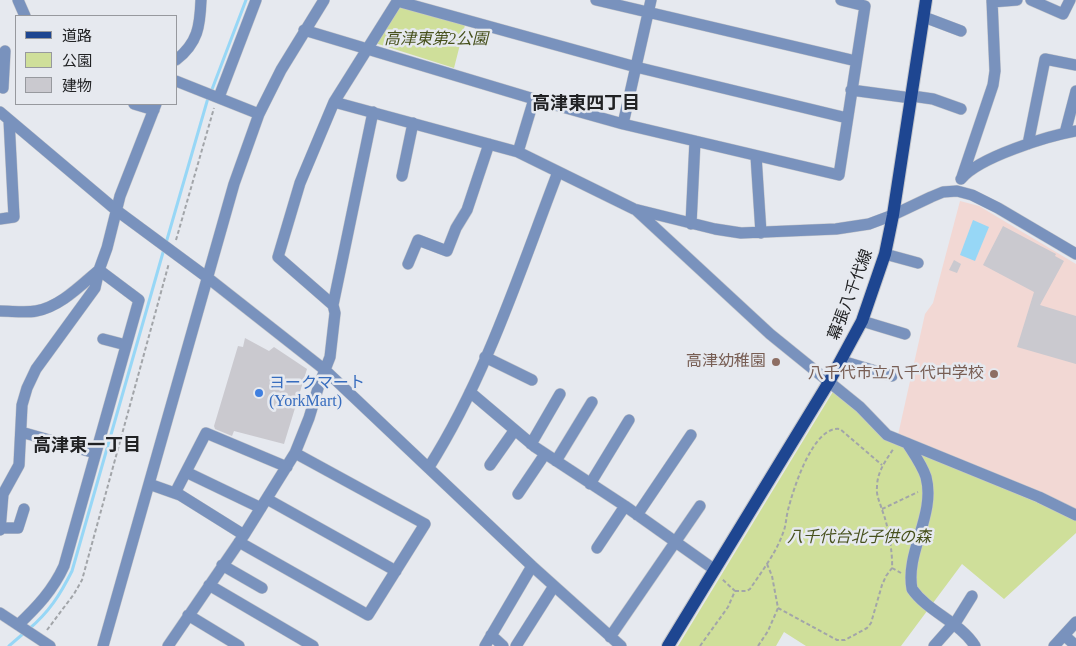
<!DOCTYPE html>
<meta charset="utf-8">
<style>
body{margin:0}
#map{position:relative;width:1076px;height:646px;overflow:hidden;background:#e6e9ef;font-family:"Times New Roman","Noto Sans JP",serif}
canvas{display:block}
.legend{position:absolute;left:15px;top:15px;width:162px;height:90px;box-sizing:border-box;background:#e6e9ef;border:1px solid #97999e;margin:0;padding:6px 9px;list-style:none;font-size:15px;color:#212224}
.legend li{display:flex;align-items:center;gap:10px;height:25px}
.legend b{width:25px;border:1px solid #97999e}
</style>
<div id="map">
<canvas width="1076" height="646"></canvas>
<ul class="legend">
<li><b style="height:6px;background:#1e4691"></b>道路</li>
<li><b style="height:14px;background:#cfdf9a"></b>公園</li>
<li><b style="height:14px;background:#cac9cf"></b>建物</li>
</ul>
</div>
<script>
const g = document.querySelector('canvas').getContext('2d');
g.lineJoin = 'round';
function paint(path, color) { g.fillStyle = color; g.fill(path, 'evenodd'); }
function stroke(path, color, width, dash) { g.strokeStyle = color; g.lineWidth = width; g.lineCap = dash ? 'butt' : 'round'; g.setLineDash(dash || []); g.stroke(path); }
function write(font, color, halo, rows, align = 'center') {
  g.font = font + ' "Times New Roman","Noto Sans JP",serif'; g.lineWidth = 5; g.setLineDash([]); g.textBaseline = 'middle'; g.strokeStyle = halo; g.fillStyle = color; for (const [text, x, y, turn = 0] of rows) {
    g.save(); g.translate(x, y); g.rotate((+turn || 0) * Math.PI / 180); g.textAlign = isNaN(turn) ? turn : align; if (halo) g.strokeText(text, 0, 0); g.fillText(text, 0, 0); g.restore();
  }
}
paint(new Path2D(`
 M960 201 979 206 1076 264V510L898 435 925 314 933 303Z`), '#f2d8d4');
paint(new Path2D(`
 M399 6 465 25 454 68 375 43Z
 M834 390 886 438 1076 519V533L1004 599 962 564 901 646H806L784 632 776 646H678Z`), '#cfdf9a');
paint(new Path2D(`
 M973 220 989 227 975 261 960 255Z`), '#97d7f6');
stroke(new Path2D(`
 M211 92 246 0
 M166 243 208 98
 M29 629C49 612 60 595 72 571L164 249
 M9 646 24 633`), '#97d7f6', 3);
paint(new Path2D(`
 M1003 226 1056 254 1055 256 1064 261 1040 305 1076 316V364L1017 347 1034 292 983 265Z
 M954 260 961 264 957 273 949 270Z
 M245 338 269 351 274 347 307 369 284 444 234 431 232 436 215 429 214 426 238 346 243 347Z`), '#cac9cf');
const minor = new Path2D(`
 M18 0 25 16
 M596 0 856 61
 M1031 0 1063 14 1070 0
 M397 1 636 67 847 118
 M992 2 1017 0
 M924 17 961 31
 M304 30 534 99 623 124 839 175 865 6 841 0
 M176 60C198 43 200 26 201 0
 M176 81 259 114
 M0 87 3 88 5 51
 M851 90 911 98
 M912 96 933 99 961 109
 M219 97 256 0
 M334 102 518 152 634 209 715 229 741 233 836 229 869 224 893 215 931 197 943 192 957 191 972 195 998 208 1076 254
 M134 104 154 110
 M0 112 116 210 208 278 325 370 532 566 621 646
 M623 124 651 0
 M1065 133 1076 91
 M1028 144 1045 59 1076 65
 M518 152 534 99
 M756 156 761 233
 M402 176 413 123
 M962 177 993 85 995 71 992 0
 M961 179C979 157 1048 136 1076 131
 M636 210 770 334 860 407 887 435 1039 497 1076 515
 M0 219 14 217 9 120
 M691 224 695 141
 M885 254 918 263
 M408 264 418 240 447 251 456 228 467 210 489 144
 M333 305 278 257 300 183 334 102 398 0
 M0 311C12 311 25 313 36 311 60 307 81 285 99 270
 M862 321 905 334
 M103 339 126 345
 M485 357 532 380
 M842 361 892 376
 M470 392 535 447 625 506 715 570
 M21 432 95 453
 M907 443C914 454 922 465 926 477 936 515 905 552 912 589 928 612 960 622 975 646
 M531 444 560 394
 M556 461 592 402
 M490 465 514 431
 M429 467C486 377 520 271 558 172
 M186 472 261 508
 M149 484 180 495 244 535
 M590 484 629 420
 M175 493 206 433 287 467
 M518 494 545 454
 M267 499 396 571
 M637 515 691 435
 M1 528H18L24 509
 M0 530 3 494 19 465 22 405 27 388 36 369 95 288 99 270 107 248 120 196 156 104
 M239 542 368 615 425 524 295 453
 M597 548 625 506
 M222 565 262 588
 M209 585 313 646
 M0 613 50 646
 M188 615 239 646
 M18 625C37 607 53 590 64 566L139 300 99 270
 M491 635 503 646
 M1064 635 1076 646
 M610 637 700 506
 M103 646 234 184 259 114 281 70 324 0
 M168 646 244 535 295 453 309 418 319 385 330 357 335 313 333 305 373 112
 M485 646 532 566
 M516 646 554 586
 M934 646 957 620 972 596
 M1054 646 1076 622`);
const major = new Path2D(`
 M668 646 829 382 862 321 885 254 893 215 926 0`);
stroke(minor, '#c3c5ca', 12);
stroke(major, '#c3c5ca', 14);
stroke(new Path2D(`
 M176 240 214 108
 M882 509 918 492
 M767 564 772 576 778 608 837 640H845L867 628 871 623 882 585 886 576 892 568C893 554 888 524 882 510 880 502 876 496 877 487 877 472 886 460 894 448
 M892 568 901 573
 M735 591H747L750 589C762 571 776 553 783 533 786 526 786 518 788 510 793 490 813 425 840 429L882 465
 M47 630 74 594 82 580 169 263
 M700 646 728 607 735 591 722 579
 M758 646 768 631 778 608`), '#a2a5a9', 2, [4, 2.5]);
stroke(minor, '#7992bd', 11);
stroke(major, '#1e4691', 12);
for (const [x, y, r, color] of [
 [776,362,5,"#8d6e63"],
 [994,374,5,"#8d6e63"],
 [259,393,5,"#3f7fe0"]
]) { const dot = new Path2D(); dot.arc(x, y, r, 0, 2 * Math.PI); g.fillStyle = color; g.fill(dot); stroke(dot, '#e6e9ef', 2); }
write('italic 16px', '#47511d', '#e6e9ef', [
 ["高津東第2公園",436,40],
 ["八千代台北子供の森",859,538]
]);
write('16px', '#212224', '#e6e9ef', [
 ["幕張八千代線",851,295,-69]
]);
write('16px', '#785e54', '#e6e9ef', [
 ["高津幼稚園",766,362],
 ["八千代市立八千代中学校",984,374]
], 'right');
write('16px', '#366cbe', '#e6e9ef', [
 ["ヨークマート",269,384],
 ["(YorkMart)",269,402]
], 'left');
write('bold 18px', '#212224', '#e6e9ef', [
 ["高津東四丁目",586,104],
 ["高津東一丁目",87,446]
]);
</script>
